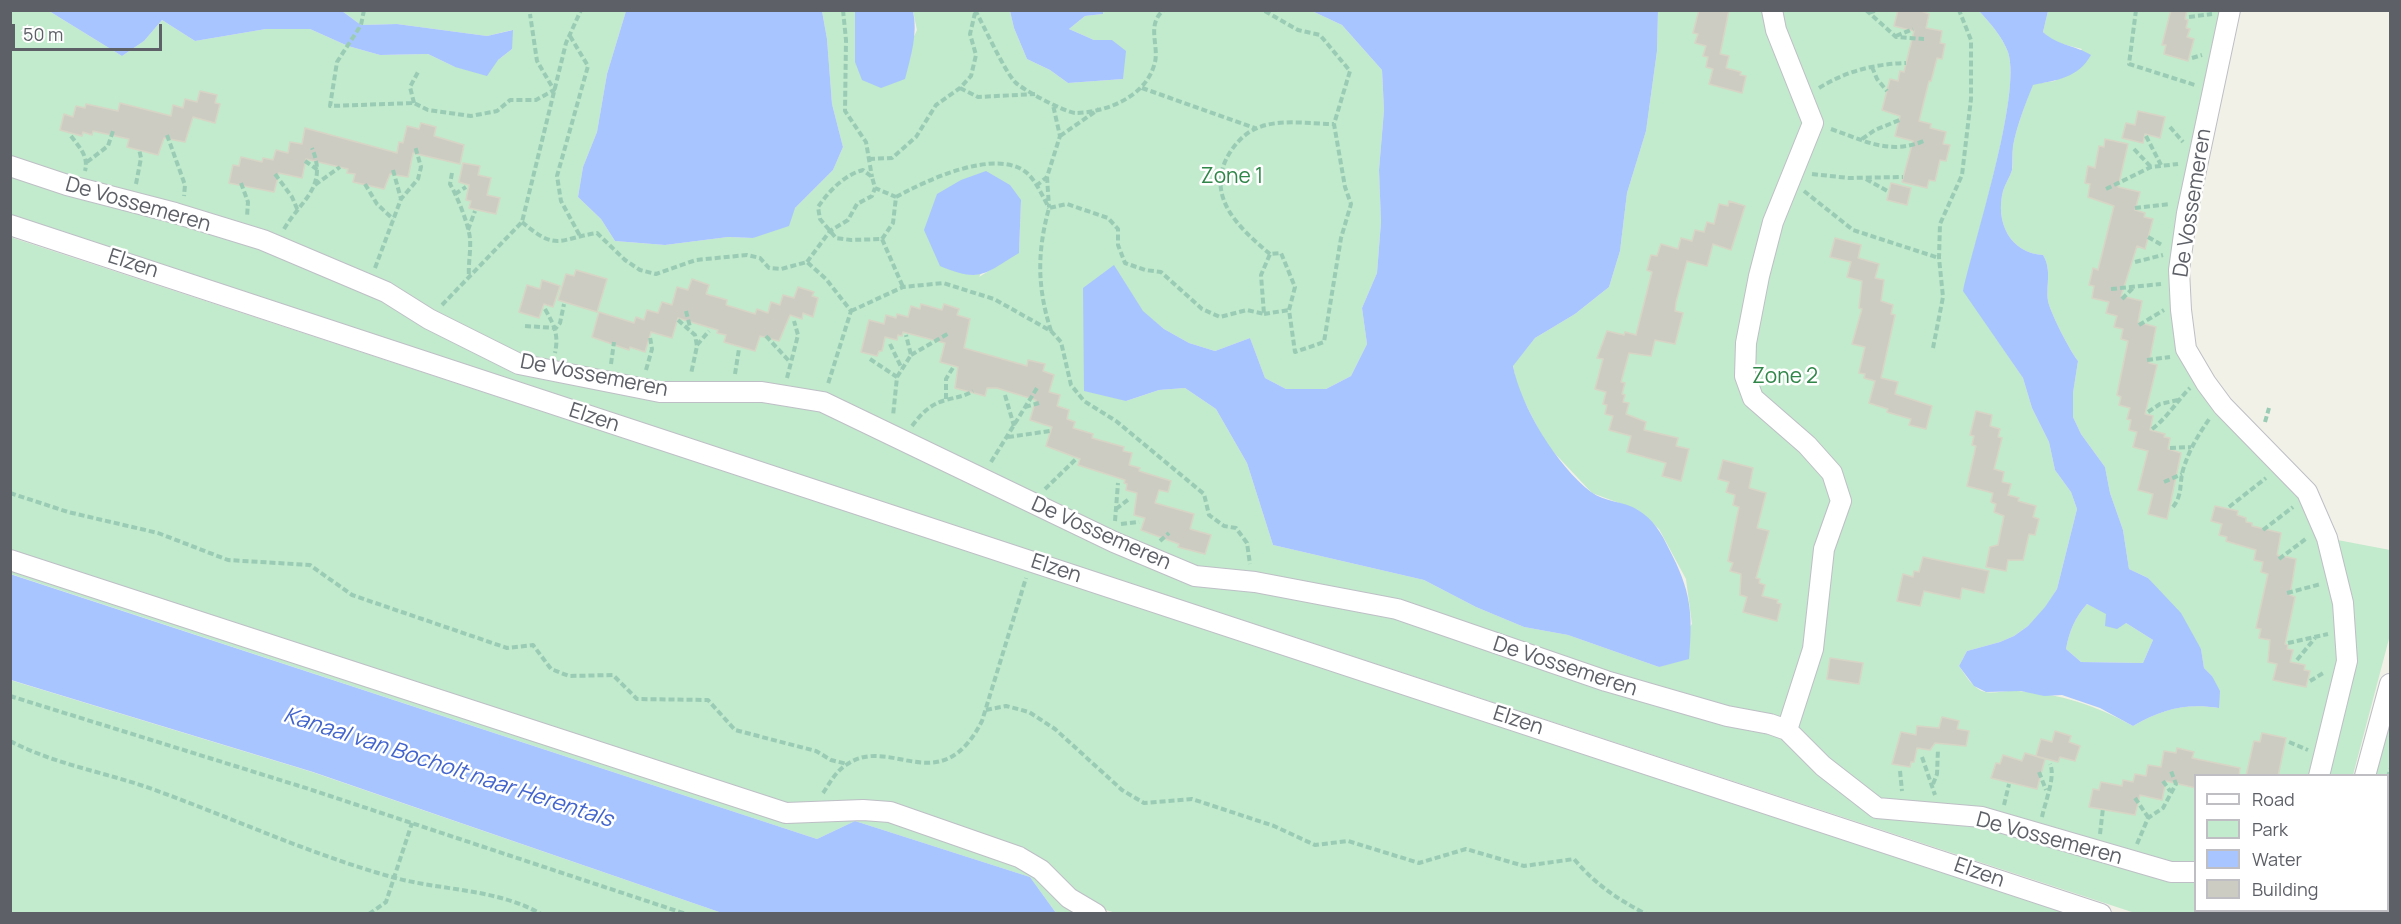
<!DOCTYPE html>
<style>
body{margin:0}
#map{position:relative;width:2401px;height:924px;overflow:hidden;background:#f1f1e7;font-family:Manrope,sans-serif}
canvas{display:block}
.frame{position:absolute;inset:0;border:12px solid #5e6068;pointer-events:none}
.legend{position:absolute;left:2194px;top:774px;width:195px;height:138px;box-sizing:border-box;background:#fff;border:2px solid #bfbfc3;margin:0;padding:8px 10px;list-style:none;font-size:18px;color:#5e6068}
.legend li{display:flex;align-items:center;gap:12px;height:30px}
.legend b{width:30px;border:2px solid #bfbfc3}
.scale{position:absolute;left:12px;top:24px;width:150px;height:27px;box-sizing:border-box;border:3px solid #5e6068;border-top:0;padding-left:8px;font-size:18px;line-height:21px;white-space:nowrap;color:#5e6068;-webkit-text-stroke:4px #fff;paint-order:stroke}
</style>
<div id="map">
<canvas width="2401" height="924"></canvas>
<div class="frame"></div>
<ul class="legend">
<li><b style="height:8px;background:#fff"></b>Road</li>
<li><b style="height:16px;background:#c2eacc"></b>Park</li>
<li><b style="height:16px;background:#a9c5ff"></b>Water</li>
<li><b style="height:16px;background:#cdccc3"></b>Building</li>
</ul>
<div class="scale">50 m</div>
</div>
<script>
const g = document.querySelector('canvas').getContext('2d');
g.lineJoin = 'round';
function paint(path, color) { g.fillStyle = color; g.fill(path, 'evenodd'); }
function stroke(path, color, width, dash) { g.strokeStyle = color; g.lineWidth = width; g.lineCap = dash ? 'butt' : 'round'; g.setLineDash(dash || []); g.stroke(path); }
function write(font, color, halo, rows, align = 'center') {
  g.font = font + ' Manrope,sans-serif'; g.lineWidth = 5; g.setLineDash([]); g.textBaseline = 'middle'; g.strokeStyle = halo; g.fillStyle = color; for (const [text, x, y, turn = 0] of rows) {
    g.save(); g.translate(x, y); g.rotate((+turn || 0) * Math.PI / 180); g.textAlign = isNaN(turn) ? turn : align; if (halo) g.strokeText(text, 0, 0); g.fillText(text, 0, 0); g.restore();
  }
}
paint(new Path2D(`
 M11 11H49L122 56 144 41 162 20 195 41 266 29H310L348 46 380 55 428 54 455 67 498 60 512 49V30L487 36 397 24 361 25 342 11H626L607 74 597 132 583 167 578 197 601 219 615 241 665 245 728 237 753 238 795 208 833 170 843 147 832 104 827 39 822 11H855V62L910 59 912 41 917 30 913 11H1010L1014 28 1027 59 1050 70 1068 83 1123 79 1112 40H1094L1069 29 1085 16 1103 14V11H1312L1342 25 1382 70 1384 110 1379 170 1381 222 1377 273 1362 308 1367 344 1351 376 1326 389H1286L1265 378 1250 338 1215 351 1189 343 1164 329 1143 312 1114 266 1126 401 1159 390 1185 388 1216 409 1247 463 1273 545 1424 580 1476 607 1524 627 1568 635 1659 667 1692 624 1686 579 1659 529 1638 510 1592 493 1546 444 1517 387 1513 365 1535 338 1575 314 1609 287 1620 251 1627 193 1646 131 1657 51 1658 11H1979C1990 23 2002 36 2008 52 2022 94 1974 242 1964 291L2023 378 2032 408 2049 442 2055 470 2071 492 2077 509 2057 589 2045 608 2028 626 2014 636 2000 642 1967 651 1959 666C1966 676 1973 689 1985 692 1995 694 2008 690 2018 691 2061 694 2095 705 2133 726 2163 709 2185 703 2218 708L2212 676 2204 668 2201 649 2148 578 2129 569 2123 530 2110 493 2105 467 2081 434 2073 417V393L2078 361C2070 351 2050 312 2048 301 2046 284 2052 270 2043 255 2010 253 1995 222 2003 191 2005 184 2010 177 2012 170 2014 162 2012 154 2013 146 2017 125 2025 105 2033 84L2055 81 2082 49 2054 42 2043 32 2048 11H2230L2187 213 2186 349 2307 492 2327 538 2390 550V635L2353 775 2196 776V910L2315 911 2314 913H2135L11 216ZM1021 200 1019 252 979 277Z
 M10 237 2073 913H1116L1096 907 1069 890 904 810H800L11 552Z
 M11 565 753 806 887 818 1015 860 1085 913H1056L1030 877 855 821 817 839 11 574Z
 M2087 604 2126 623 2153 640 2143 663 2081 662 2066 649C2069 632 2075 617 2087 604Z
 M10 680 312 772 722 913H11Z
 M2390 717V913L2337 914 2338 911 2388 910V776L2374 775Z`), '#c2eacc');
paint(new Path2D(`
 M49 11H342L361 25 397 24 487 36 513 30 512 49 498 60 487 76 455 67 428 54 380 55 348 46 310 29H266L195 41 162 20 144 41 122 56Z
 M626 11H822L827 39 832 104 843 147 833 170 795 208 789 226 753 238 728 237 665 245 615 241 601 219 578 197 583 167 597 132 607 74Z
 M855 11H913C918 33 911 56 905 79L881 88 862 80 855 62Z
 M1010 11H1103V14L1085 16 1069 29 1094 40H1112L1126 51 1123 79 1068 83 1050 70 1027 59 1014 28Z
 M1312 11H1658L1657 51 1646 131 1627 193 1620 251 1609 287 1575 314 1535 338 1513 366C1521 407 1557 466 1591 492 1604 502 1624 501 1638 510 1653 519 1662 534 1669 549 1691 591 1693 612 1689 659L1659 667 1568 635 1524 627 1476 607 1424 580 1273 545 1247 463 1216 409 1185 388 1159 390 1126 401 1084 391 1083 288 1114 265 1143 311 1164 329 1189 343 1215 351 1250 338 1265 378 1286 389H1326L1351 376 1367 344 1362 308 1377 273 1381 222 1379 170 1384 110 1382 70 1342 25Z
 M1979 11H2048L2043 32C2058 46 2075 45 2091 55 2078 78 2057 80 2033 85 2025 105 2017 125 2013 146 2012 154 2013 162 2012 170 2010 177 2005 184 2003 191 1995 222 2010 253 2043 255 2052 270 2046 284 2048 301 2050 312 2070 351 2078 361L2073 393V417L2081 434 2105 467 2110 493 2123 530 2129 569 2148 578 2181 613 2201 649 2204 668 2212 676 2220 691 2219 708C2185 703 2163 709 2133 726L2100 708 2062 695 2044 696 2021 691 1986 692 1974 686 1959 666 1967 651 2000 642 2014 636 2028 626 2045 607 2057 589 2077 509 2071 492 2055 470 2049 442 2032 408 2023 378 1963 291C1974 241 2022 94 2008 52 2002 36 1990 23 1979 11ZM2087 604 2106 614 2105 626 2117 629 2126 623 2153 640 2143 663 2081 662 2066 649C2069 632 2075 617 2087 604Z
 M986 171 1010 185 1021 200 1019 253C984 274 981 283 940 266L924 230 937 194 961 180Z
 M10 574 817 839 855 821 1030 877 1056 913H722L313 772 11 680Z`), '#a9c5ff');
const building = new Path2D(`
 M1699 10H1729L1720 54 1729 56 1726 68 1741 72 1740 75 1746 76 1742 93 1709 84 1713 69 1706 67 1708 57 1703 56 1706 46 1695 43 1698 34 1693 33Z
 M1898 10H1919L1929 14 1926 28 1942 31 1940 43 1945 44 1942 59 1937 58 1931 81H1929L1919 121 1931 124 1930 128 1946 132 1943 144 1950 145 1946 161 1940 160 1935 181 1929 180 1927 188 1902 182 1913 141 1895 136 1900 116 1882 110 1890 79 1898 81 1900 71 1904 72 1914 31 1894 26Z
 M2171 10H2187L2185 19 2188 20 2186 28 2190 29 2187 37 2194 39 2188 61 2164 54 2166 45H2162Z
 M200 91 217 95 215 103 220 104 215 123 193 117 185 142 164 138 158 155 127 147 129 139 93 131 92 135 83 132 82 136 60 130 64 114 73 117 76 106 85 108 86 104 118 111 120 103 171 116 173 105 183 108 185 99 197 102Z
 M2138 111 2165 117 2160 138 2145 134 2143 143 2122 138 2126 123 2135 125Z
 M421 123 436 127 434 136 464 145 460 164 413 153 408 177 390 174 384 189 353 182 355 174 347 173 348 169 306 159 302 178 279 173 274 192 229 183 233 165 239 166 241 157 262 162 263 158 273 160 276 150 288 153 290 142 302 144 305 128 397 153 399 142 403 143 407 126 419 129Z
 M2105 139 2128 144 2118 187 2140 192 2135 210 2145 213 2144 217 2153 219 2145 249 2137 246 2121 296 2142 301 2138 322 2156 327 2149 363 2157 365 2145 414 2153 416 2150 430 2165 434 2164 437 2170 438 2168 449 2181 453 2167 519 2148 514 2153 494 2138 490 2148 451 2133 447 2137 432 2129 430 2131 420 2127 419 2130 408 2119 405 2121 397 2117 395 2128 341 2121 339 2123 329 2114 327 2117 316 2106 313 2109 302 2092 298 2094 286 2089 285 2093 268 2098 270 2114 206 2088 197 2090 184 2085 183 2088 166 2095 168 2099 146 2104 147Z
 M463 163 480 166 478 175 491 178 487 195 500 198 496 214 469 208 471 201 466 200 469 185 459 182Z
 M1891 183 1911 188 1907 205 1887 200Z
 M1729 201 1745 206 1731 250 1713 244 1707 266 1687 261 1676 302 1675 311 1683 313 1675 344 1655 340 1651 356 1629 353 1621 382 1625 383 1622 394 1625 395 1623 402 1629 403 1626 414 1646 422 1644 430 1678 438 1676 446 1689 449 1681 481 1662 476 1666 463 1627 452 1631 436 1609 430 1613 416 1605 414 1607 405 1603 404 1606 392 1595 389 1603 359 1597 358 1607 331 1624 335 1625 332 1636 335 1652 272 1647 270 1651 255 1657 256 1661 244 1678 249 1681 238 1692 241 1695 230 1704 232 1707 222 1714 224 1719 204 1728 206Z
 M1835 238 1861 245 1858 258 1879 264 1875 278 1884 280 1881 301 1893 305 1891 314 1895 315 1881 378 1898 382 1895 394 1932 406 1926 429 1909 425 1911 419 1887 412 1888 409 1869 403 1875 381 1864 378 1865 374 1859 373 1865 347 1852 344 1862 309 1859 308 1862 281 1847 277 1851 262 1830 257Z
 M576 270 607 279 597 312 558 300 566 274 574 276Z
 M692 279 709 285 706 294 727 300 726 305 755 314 757 309 768 313 771 302 780 305 783 295 794 298 798 287 814 292 812 296 818 298 813 317 803 313 802 319 790 315 779 341 760 336 755 351 724 342 726 335 717 333 718 330 678 318 672 338 651 332 645 352 630 347 629 350 592 337 599 312 634 323 636 317 644 320 647 310 658 313 662 302 672 305 677 287 688 290Z
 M542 280 560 286 553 307 544 304 539 318 519 312 527 285 540 289Z
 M921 304 942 310 944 304 959 309 957 315 970 319 964 348 1027 366 1028 360 1045 364 1043 371 1054 375 1049 392 1060 395 1057 406 1069 410 1067 419 1075 422 1073 428 1093 434 1092 438 1124 447 1123 451 1132 453 1129 465 1140 468 1139 471 1171 481 1168 492 1159 490 1155 503 1194 514 1190 529 1211 535 1205 554 1178 547 1179 544 1141 530 1145 518 1134 515 1137 493 1126 490 1127 484 1124 483 1125 480 1078 465 1080 459 1046 446 1052 427 1030 420 1036 400 997 388H987L985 396 955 388 958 367 940 362 945 343 903 332 902 336 898 335 897 340 885 337 882 351H879L877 356 861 352 869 320 884 324 886 315 896 318 897 314 908 317 911 306 920 309Z
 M1976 411 1992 415 1990 426 2000 429 1998 437 2002 438 1994 469 2004 472 2002 482 2011 484 2008 495 2019 498 2018 501 2036 506 2033 517 2039 519 2035 535 2029 534 2023 560H2008L2006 571 1986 567 1990 547 1998 545 2004 516 1994 512 1996 504 1991 502 1993 493 1967 486 1976 446 1972 445 1974 436 1970 435Z
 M1723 460 1753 468 1749 488 1766 493 1757 528 1769 531 1756 578 1760 579 1759 583 1765 585 1762 596 1778 600 1777 603 1781 604 1777 621 1743 612 1747 597 1740 595 1741 574 1730 571 1733 563 1728 561 1739 507 1733 505 1735 495 1726 492 1729 482 1718 479Z
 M2215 506 2238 511 2237 515 2246 518V522L2252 523V526L2281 533 2277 555 2296 559 2290 595 2295 597 2285 644 2288 645 2287 649 2293 650 2290 662 2305 665 2304 670 2310 671 2306 687 2273 680 2277 664 2268 662 2270 640 2259 638 2261 629 2256 628 2268 574 2261 572 2263 562 2254 560 2256 550 2226 541 2227 537 2219 535 2222 524 2211 521Z
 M1923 557 1989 571 1984 593 1962 588 1960 599 1924 591 1920 606 1897 601 1903 574 1913 577 1914 571 1919 572Z
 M1830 658 1863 663 1859 684 1827 679Z
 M1942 717 1959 721 1957 729 1969 731 1966 746 1935 743 1930 750 1917 748 1914 762H1911L1910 767 1892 764 1901 732 1916 735 1917 726 1939 728Z
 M2055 731 2071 736 2069 742 2080 746 2075 761 2060 757 2058 762 2036 756 2041 739 2052 742Z
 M2262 733 2286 738 2278 776H2246L2254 741 2260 742Z
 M2177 748 2194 752 2192 758 2240 768 2239 776H2196V788L2166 781 2162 800 2140 795 2135 815 2089 807 2093 789 2099 790 2101 782 2122 786 2123 780 2133 782 2135 774 2146 776 2148 765 2161 767 2164 751 2176 753Z
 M2025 753 2045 759 2037 789 1991 778 1996 763 2000 764 2003 755 2022 761Z`);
paint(building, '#cdccc3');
stroke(building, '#d7d5c5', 1.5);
const minor = new Path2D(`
 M1772 10 1776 30 1813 123 1773 222 1759 276 1746 343 1745 376 1753 398 1807 445 1832 473 1841 501 1824 549 1813 649 1787 730
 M2230 10 2187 213 2179 270 2181 310 2186 349 2206 383 2223 406 2307 492 2327 538 2343 603 2347 661 2319 776
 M10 166 67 185 175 213 263 240 386 292 429 319 519 364 660 392H762L823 402 1114 542 1195 576 1255 582 1397 609 1606 681 1727 716 1770 724 1787 730 1823 766 1877 808 1982 817 2171 872H2196
 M10 225 2101 914
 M10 560 786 813 863 810 890 812 1019 857 1041 870 1069 898 1096 914
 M2365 776 2390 684
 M2323 914 2325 910`);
stroke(minor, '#bebfc6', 22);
stroke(new Path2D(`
 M364 10 361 25 337 62 330 106 414 103 428 110 471 116 497 111 510 100H536L554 90 537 61 530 14
 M843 10 846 40 845 111 866 142 872 177
 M975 10C985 28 1004 70 1015 82 1023 90 1066 113 1076 113 1108 112 1147 96 1155 62 1159 45 1146 24 1164 10
 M1866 10 1896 37 1924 39
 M2136 10 2129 64 2195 85
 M1869 13 1877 10
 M2189 17 2212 14
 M570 36 588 66 557 176 561 201 580 236
 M1896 36 1913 29
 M2192 58 2202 55
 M1872 67 1877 79 1887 91
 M960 88 978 97 1035 94
 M1142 88 1255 128
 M1819 88C1846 71 1875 64 1906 63
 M414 103 410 87 418 72
 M2170 127 2183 142
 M1831 129C1866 141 1890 156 1926 140
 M167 135 185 185 184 196
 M71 136C79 147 89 156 85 171
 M1060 136 1099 109
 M2146 136 2161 165
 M1862 139 1875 130 1902 119
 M2134 149 2151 167
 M869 159 892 158 916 137 936 105 960 88 971 76 976 55 970 34 975 13
 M305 161 318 170
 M87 162 108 146 113 131
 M393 170 401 199
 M452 173 450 184C457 196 469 225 470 239 471 251 468 264 469 277
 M275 174 292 197 298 211
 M1812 174 1849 178 1903 177
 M1047 177 1049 207
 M1866 179 1889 192
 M241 183 248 202 247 217
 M136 184 141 158 139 149
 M365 184 377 204 393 219
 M315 185 340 167
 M1036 186 1047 177 1060 136 1053 105
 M2106 189 2151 167 2178 164
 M1804 191 1853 230 1939 258
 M455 194 466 187
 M896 197C925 181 996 147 1027 173 1036 181 1043 197 1049 208
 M2135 208 2170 204
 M522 222C557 252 558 239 597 233L625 260 640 270 656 274 696 260 747 255 760 258 769 268 781 269 807 262 826 279 851 311 828 384
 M284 229C302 199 328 187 312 148
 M468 230 475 211
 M2148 237 2162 245
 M882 239 893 223 896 197 875 188 872 177 863 170C844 175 829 191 818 207L820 219 836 238 851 240 882 239 903 287
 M1270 254C1239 228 1204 196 1229 154 1235 144 1244 134 1255 129 1277 118 1310 124 1334 124
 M807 262 830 231 848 220 857 204 872 196 875 188
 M2135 262 2163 255
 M375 268 401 199 418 179 421 167 415 146
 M2111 289 2161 284
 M2122 299 2134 287
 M442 305 522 222 566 43 581 10
 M545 309C554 325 559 334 555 353
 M686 311 690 327
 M851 311 903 287 943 283 994 299 1051 331 1061 342 1071 385 1084 401 1116 421 1204 494 1209 515 1224 526 1236 528 1247 543 1250 564
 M1264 314 1289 310
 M678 320 695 335 697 346 691 374
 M2139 325 2164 310
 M525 326 556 328 560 323 564 304
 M1051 331C1037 287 1037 252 1049 208L1067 204 1108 218 1118 229V245L1125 263 1145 270 1161 272 1202 309 1220 317 1247 310 1264 314 1261 275 1270 254 1281 253 1295 287 1289 310 1295 352 1324 342 1341 238 1351 204 1345 187 1334 124 1350 71 1320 35 1298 30 1263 10
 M766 336 790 362
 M890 344 902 369
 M697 345 709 331
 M1933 348 1943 297 1939 258 1940 224 1962 175 1971 99V40L1959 10
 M911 355 949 333
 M870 359 897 377 893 416
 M2147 360 2170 357
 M611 364 614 342
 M646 370 652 349 650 337
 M735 374 739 349
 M897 377 911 355 906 335
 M787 378 798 335 794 321
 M1005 395 1014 426
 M946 399V379L954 366
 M1025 407 1039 403
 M2148 412 2160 404 2178 400
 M2265 422 2269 408
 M912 426C921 414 930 404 946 400 956 397 963 397 973 391
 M2152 429C2168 417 2176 402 2190 388
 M1008 437 1050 431
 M2170 448 2191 447
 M991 462 1037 388
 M2164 482 2182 474
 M1045 489 1076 459
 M10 493 68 512 158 533 228 560 310 565 352 595 507 648 533 645 551 669 569 676 613 675 637 699 708 700 735 730 816 751 831 760 847 764
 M2173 507C2183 494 2179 484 2183 470 2189 450 2198 435 2210 418
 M2229 507 2266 478
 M1116 509 1129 499
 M1115 521 1118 483
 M1121 524 1139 522
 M2263 530 2293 507
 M1160 541 1169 533
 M2279 559 2307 538
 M2287 593 2321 584
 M2288 643 2328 634
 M2297 660 2315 638
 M2310 681 2325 672
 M10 696 309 789 686 914
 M986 710 1006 706 1029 712 1055 729 1122 790 1144 803 1192 799 1274 826 1315 845 1348 841 1419 863 1466 849 1524 866 1574 859C1595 884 1617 899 1646 914
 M10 741C56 765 105 772 152 789 233 818 309 854 392 877 441 891 496 888 541 914
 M2289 742 2308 750
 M1922 757 1935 795
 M1900 771 1902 791
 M2039 772 2046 790
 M2388 778 2390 769
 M2163 781 2170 791
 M1933 784 1937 774 1938 749
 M823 793C830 783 835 772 846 765 890 733 940 803 982 721L1026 578
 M2135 798 2148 817
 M2004 805 2009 784
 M2042 817C2045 802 2056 776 2050 764
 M2100 834 2103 808
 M2137 844 2148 818 2163 808 2176 784 2171 771
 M369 914 386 902 412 823`), '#9accb5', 4, [6, 3]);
stroke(minor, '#fff', 20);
write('21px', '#2f8648', '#fff', [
 ["Zone 1",1232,177],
 ["Zone 2",1785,377]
]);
write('21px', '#5e6068', '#fff', [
 ["De Vossemeren",2193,203,-81],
 ["De Vossemeren",138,205,16],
 ["Elzen",133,264,18],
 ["De Vossemeren",594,376,11],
 ["Elzen",594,418,18],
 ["De Vossemeren",1101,534,24],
 ["Elzen",1056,569,18],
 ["De Vossemeren",1565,667,18],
 ["Elzen",1518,721,18],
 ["De Vossemeren",2049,839,15],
 ["Elzen",1979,873,19]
]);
write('italic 22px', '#4264cd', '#fff', [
 ["Kanaal van Bocholt naar Herentals",448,768,18]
]);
</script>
